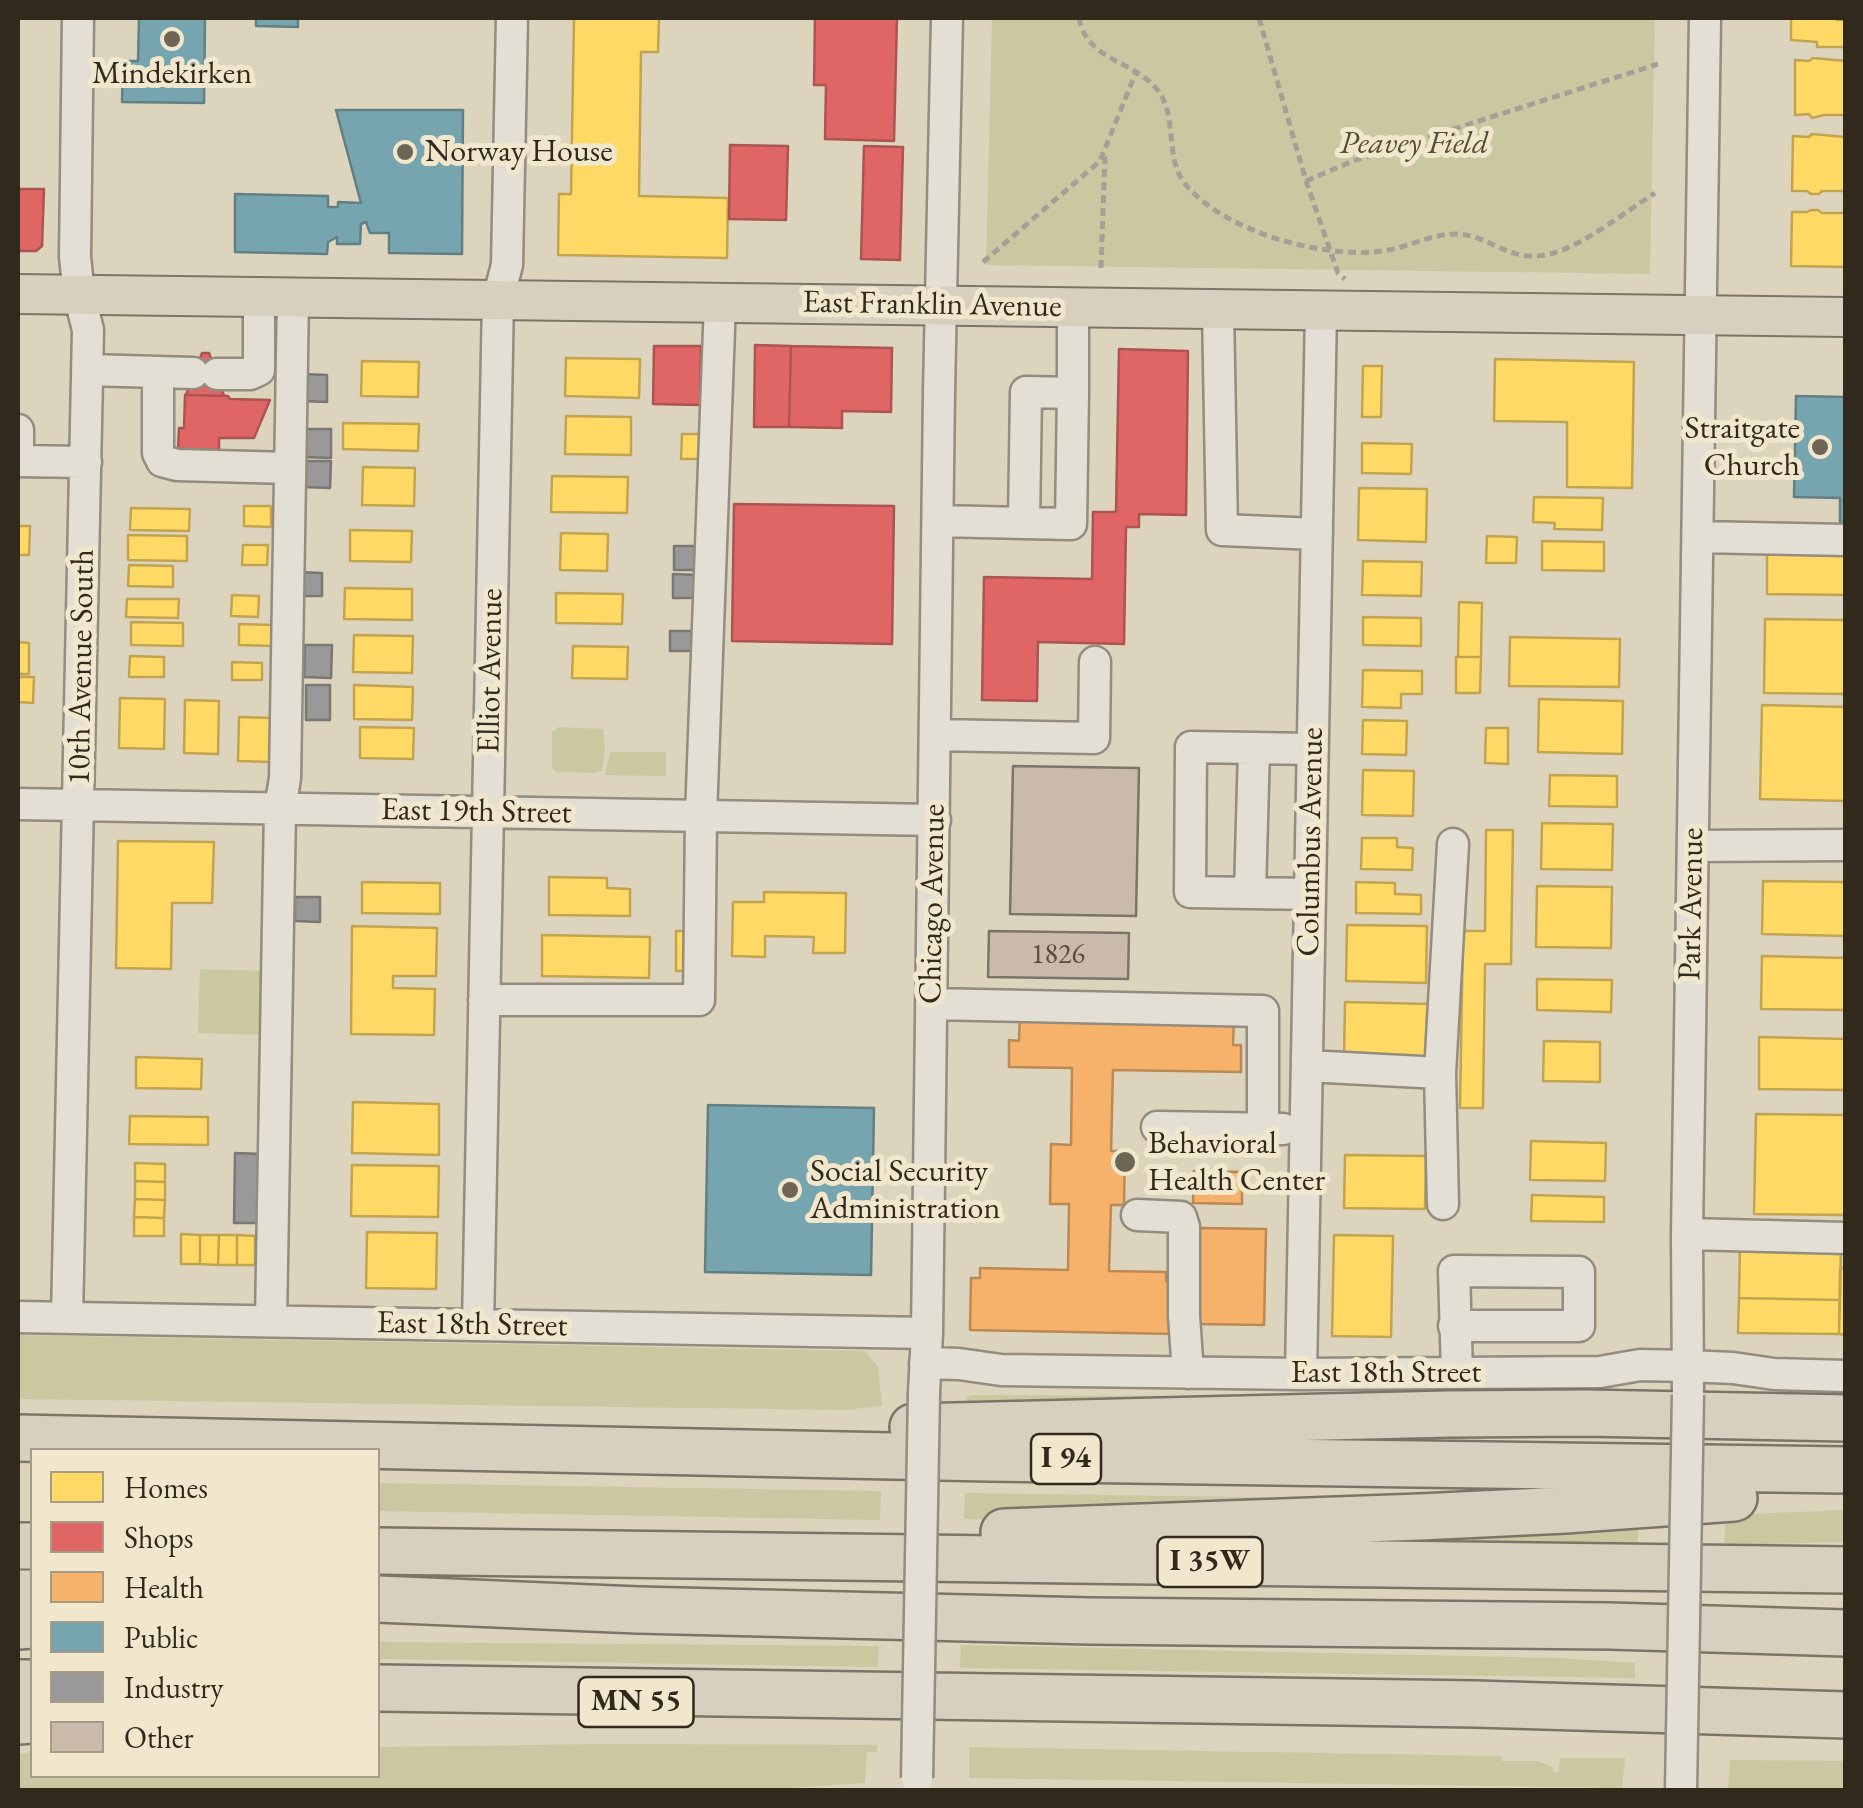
<!DOCTYPE html>
<style>
body{margin:0}
#map{position:relative;width:1863px;height:1808px;overflow:hidden;background:#ddd4be;font-family:"EB Garamond",serif}
canvas{display:block}
.frame{position:absolute;inset:0;border:20px solid #32291d;pointer-events:none}
.legend{position:absolute;left:30px;top:1448px;width:350px;height:330px;box-sizing:border-box;background:#f1e7cc;border:2px solid #a59b86;margin:0;padding:12px 18px;list-style:none;font-size:30px;color:#32291d}
.legend li{display:flex;align-items:center;gap:20px;height:50px}
.legend b{width:50px;border:2px solid #a59b86}
</style>
<div id="map">
<canvas width="1863" height="1808"></canvas>
<div class="frame"></div>
<ul class="legend">
<li><b style="height:28px;background:#ffd966"></b>Homes</li>
<li><b style="height:28px;background:#e06666"></b>Shops</li>
<li><b style="height:28px;background:#f6b26b"></b>Health</li>
<li><b style="height:28px;background:#76a5af"></b>Public</li>
<li><b style="height:28px;background:#999"></b>Industry</li>
<li><b style="height:28px;background:#cabaa9"></b>Other</li>
</ul>
</div>
<script>
const g = document.querySelector('canvas').getContext('2d');
g.lineJoin = 'round';
function paint(path, color) { g.fillStyle = color; g.fill(path, 'evenodd'); }
function stroke(path, color, width, dash) { g.strokeStyle = color; g.lineWidth = width; g.lineCap = dash ? 'butt' : 'round'; g.setLineDash(dash || []); g.stroke(path); }
function write(font, color, halo, rows, align = 'center') {
  g.font = font + ' "EB Garamond",serif'; g.lineWidth = 10; g.setLineDash([]); g.textBaseline = 'middle'; g.strokeStyle = halo; g.fillStyle = color; for (const [text, x, y, turn = 0] of rows) {
    g.save(); g.translate(x, y); g.rotate((+turn || 0) * Math.PI / 180); g.textAlign = isNaN(turn) ? turn : align; if (halo) g.strokeText(text, 0, 0); g.fillText(text, 0, 0); g.restore();
  }
}
paint(new Path2D(`
 M992 18H1655L1650 274 986 265Z
 M559 727 603 729 605 748 602 771 593 773 556 772 552 767V732Z
 M610 752H666V776L605 775Z
 M200 969 264 971 262 1035 198 1033Z
 M18 1335 865 1351 878 1367 882 1406 845 1410 18 1399Z
 M972 1395 1440 1397 963 1409 967 1397Z
 M378 1483 881 1491 880 1520 378 1511Z
 M965 1493 1323 1498 1016 1520 964 1519Z
 M1845 1510V1542L1724 1545 1726 1515Z
 M1639 1520 1638 1544 1472 1542V1528Z
 M378 1642 879 1646 878 1667 378 1659Z
 M961 1645 1559 1658 1635 1663V1678L960 1668Z
 M610 1744 877 1745V1752H867L865 1783 759 1790H18V1754L32 1753V1776H378V1747Z
 M969 1747 1501 1756 1502 1761H1538L1553 1767V1772L1558 1773 1560 1758H1625L1622 1788 969 1778Z
 M1730 1760 1845 1761V1790L1728 1789Z`), '#c9c8a1');
const homes = new Path2D(`
 M574 18H659L658 52H641L639 196 728 198 727 258 558 255 559 194H571Z
 M1791 18H1837V20H1846V47H1817V42L1791 40Z
 M1813 58 1846 61V115H1824L1812 118 1809 114 1795 115V60L1809 61Z
 M1812 134 1846 137V191H1822L1819 194H1811L1807 191H1792L1793 136 1809 137Z
 M1811 210H1818L1822 213H1846V267L1791 266 1792 212H1807Z
 M566 358 640 359 639 398 565 396Z
 M1495 359 1634 362 1632 488 1567 487V422L1494 421Z
 M362 361 419 362 418 397 361 396Z
 M1363 366H1382L1381 417H1362Z
 M566 416 631 417V455L565 454Z
 M343 423 419 424 418 451 343 449Z
 M682 434H705L704 459H681Z
 M1362 443 1412 444 1411 474 1362 473Z
 M363 467 415 468 414 506 362 505Z
 M552 476 628 477 627 513 551 512Z
 M1359 488 1427 489 1426 542 1358 540Z
 M1534 497 1603 498 1602 530 1554 529 1555 523 1533 522Z
 M244 506H271V527L244 526Z
 M131 508 190 509 189 531 130 530Z
 M18 526H30L29 555H18Z
 M350 530 412 531 411 562 350 561Z
 M561 533 608 534 607 571 560 570Z
 M128 535 187 536V561L128 560Z
 M1487 536 1517 537 1516 563H1486Z
 M1542 541 1604 542V571L1542 570Z
 M243 545H268L267 565H242Z
 M1767 547 1846 548V595L1767 594Z
 M1363 561 1422 562 1421 596 1362 595Z
 M129 565 173 566V587L128 586Z
 M345 588 412 589V620L344 619Z
 M556 593 623 594 622 624 556 623Z
 M232 595 259 596 258 617 231 616Z
 M127 599H179L178 618 126 617Z
 M1459 602 1482 603 1481 657H1458Z
 M1363 617 1421 618V646L1363 645Z
 M1765 619 1846 620V694L1764 693Z
 M131 622 183 623V646L131 645Z
 M239 624 274 625 273 646 239 645Z
 M354 635 413 636 412 673 353 672Z
 M1510 637 1620 639 1619 687 1509 686Z
 M18 642 29 643V674H18Z
 M573 646 628 647 627 679 572 678Z
 M130 656 164 657V677H129Z
 M1456 657H1481L1480 693H1456Z
 M232 662 262 663V680H232Z
 M1363 670 1422 671V694H1401V708L1362 707Z
 M18 677H34L33 703 18 702Z
 M354 685 413 687 412 720 354 719Z
 M120 698 165 699 164 749 119 748Z
 M1539 699 1623 701 1622 754 1538 752Z
 M185 700 219 701 218 754 184 753Z
 M1762 705 1846 707V801L1760 799Z
 M239 717 273 718 272 762 238 761Z
 M1363 720 1407 721 1406 755 1362 754Z
 M360 727 414 728 413 759 360 758Z
 M1486 728H1508V764L1485 763Z
 M1363 770 1414 771 1413 816 1362 815Z
 M1550 775 1617 776V807L1549 806Z
 M1542 823 1613 824 1612 870 1541 869Z
 M1486 830H1513L1511 964H1485L1483 1108H1460L1463 931H1485Z
 M1362 838H1397V847L1413 848 1412 870 1361 869Z
 M118 841 214 842 212 903H172L171 969 116 968Z
 M549 877 607 878V888L630 889V916L549 915Z
 M1763 881 1846 882V936L1762 934Z
 M362 882 440 883V914L362 913Z
 M1356 882 1395 883V894L1421 895V914L1356 913Z
 M1537 886 1612 887 1611 948 1536 947Z
 M764 892 846 893 845 953H813L814 937 765 936V957L732 956 733 902H764Z
 M1347 925 1427 926 1426 983 1346 981Z
 M352 926 437 928 436 976H393V988L435 989 434 1035 351 1034Z
 M676 931H697L696 970 676 971Z
 M542 935 650 937 649 978 542 976Z
 M1762 956 1846 958V1010L1761 1009Z
 M1537 979 1612 980 1611 1012 1537 1010Z
 M1345 1002 1430 1004 1429 1059 1344 1057Z
 M1759 1037 1846 1039V1090L1759 1089Z
 M1544 1041 1600 1042V1082L1543 1081Z
 M136 1057 202 1059 201 1089 136 1088Z
 M353 1102 439 1104V1155L352 1153Z
 M1756 1114 1846 1115V1215L1754 1214Z
 M130 1116 208 1117V1145L129 1144Z
 M1531 1141 1606 1143 1605 1181 1530 1180Z
 M1345 1155 1426 1156 1425 1209 1344 1208Z
 M135 1163 165 1164V1182L135 1181Z
 M352 1165 439 1166 438 1217 351 1216Z
 M135 1181 165 1182V1200L135 1199Z
 M1532 1195 1604 1197V1222L1531 1221Z
 M135 1199 165 1200 164 1218 134 1217Z
 M134 1217 164 1218V1236H134Z
 M367 1232 437 1233 436 1289 366 1288Z
 M181 1234 200 1235V1264H181Z
 M200 1235H219L218 1265 200 1264Z
 M219 1235H237V1265H218Z
 M237 1235 255 1236V1265H237Z
 M1334 1235 1393 1236 1391 1337 1332 1336Z
 M1740 1246 1841 1248 1840 1300 1739 1298Z
 M1840 1268H1846V1335L1839 1334Z
 M1739 1298 1840 1300 1839 1334 1738 1333Z`);
paint(homes, '#ffd966');
stroke(homes, '#c2a450', 2.5);
const shops = new Path2D(`
 M815 18H897L894 141 825 139 826 85H814Z
 M730 145 788 146 786 220 729 219Z
 M864 146 903 147 900 260 861 259Z
 M18 189H44L42 246 36 251H18Z
 M755 345 791 346 789 427H754Z
 M654 346H701L700 405 653 404Z
 M791 346 892 348 891 412 842 411V428L789 427Z
 M1119 349 1188 351 1186 515 1139 514V527H1126L1124 644 1038 642 1037 701 982 700 984 577 1092 579 1093 512H1116Z
 M202 353H209L224 396 186 395Z
 M185 395 228 396 230 399 270 400 254 438H219V450L178 449 179 428H184Z
 M734 504 894 506 892 644 732 641Z`);
paint(shops, '#e06666');
stroke(shops, '#ac5450', 2.5);
const health = new Path2D(`
 M1020 1013 1234 1017 1233 1045H1241V1072L1113 1070 1111 1151H1125L1124 1205H1111L1109 1271 1166 1272V1281H1176L1175 1334 970 1330 971 1278H980V1268L1068 1270 1069 1204H1050L1051 1144 1071 1145 1072 1068 1009 1067V1040L1019 1041Z
 M1194 1171 1242 1172V1204L1193 1203Z
 M1198 1228 1266 1229 1264 1325 1196 1324Z`);
paint(health, '#f6b26b');
stroke(health, '#bb8954', 2.5);
const public = new Path2D(`
 M139 18H205L204 103 122 102 123 61H138Z
 M256 18H298V27L256 26Z
 M336 110H463L462 254 389 253V233H370L366 222 361 224 360 244H337V237L328 242 327 254 235 252V194L328 196V207H338V202L361 203Z
 M1796 396 1846 397V524H1840V498L1794 497Z
 M708 1105 874 1108 871 1275 705 1272Z`);
paint(public, '#76a5af');
stroke(public, '#628083', 2.5);
const industry = new Path2D(`
 M303 374 327 375V402L302 401Z
 M304 429H331V458L303 457Z
 M304 461H331L330 488 303 487Z
 M674 546H701V570H674Z
 M299 572 322 573V596H299Z
 M673 574 699 575 698 598H673Z
 M670 631H694V651H670Z
 M305 645H332L331 678 304 677Z
 M306 685H330V720H306Z
 M295 897H320V922L295 921Z
 M235 1153 263 1154 262 1223H234Z`);
paint(industry, '#999');
stroke(industry, '#7a7774', 2.5);
const building = new Path2D(`
 M1013 766 1139 768 1136 916 1010 914Z
 M989 931 1129 933 1128 979 988 977Z`);
paint(building, '#cabaa9');
stroke(building, '#7b7569', 2.5);
const minor = new Path2D(`
 M1218 309 1222 530 1317 534
 M88 370 158 372V453L162 461 177 465 290 468
 M158 372 193 373
 M217 374H250L259 370V297
 M1026 392 1073 393 1071 524 1024 523Z
 M1073 393V307
 M18 430V461
 M18 461 86 462
 M938 521 1024 523
 M1698 537 1846 540
 M936 735 1094 738 1095 662
 M18 804 935 820
 M1693 846 1846 845
 M1250 893 1190 892 1191 747 1254 748
 M1310 894 1250 893 1254 748 1313 749
 M484 1000H699L701 816 720 302
 M931 1004 1263 1011V1129
 M1307 1066 1440 1073
 M1157 1127 1283 1129
 M1443 1204 1440 1073 1453 844
 M1137 1215 1181 1217 1184 1227V1316L1188 1373
 M1687 1234 1846 1238
 M18 1317 927 1333
 M67 1318 88 330 79 294 75 257 78 18
 M271 1321 280 809 285 778 293 297
 M478 1325 498 299 507 265 512 18
 M1454 1326H1579V1272L1454 1271 1457 1373
 M925 1363 959 1364 1001 1370 1301 1374 1600 1372 1640 1365 1688 1366 1733 1368 1774 1374 1846 1376
 M1301 1374 1321 310
 M924 1393 927 1333 939 392 947 18
 M1688 1395 1687 1234 1705 18`);
const major = new Path2D(`
 M18 294 1846 317`);
const highway = new Path2D(`
 M913 1427 1449 1414 1585 1413 1846 1418
 M18 1438 989 1458 1846 1470
 M1004 1532 1420 1517 1565 1510 1734 1498
 M18 1546H32
 M378 1551 1846 1570
 M18 1593H32
 M378 1599 638 1610 1090 1621 1610 1626 1846 1633
 M18 1626 32 1625
 M18 1683H32
 M378 1688 1476 1704 1846 1715
 M18 1721 32 1720`);
stroke(minor, '#938c7f', 35);
stroke(major, '#7b7569', 42);
stroke(highway, '#7b7569', 50);
stroke(new Path2D(`
 M1079 18C1088 63 1135 59 1159 92 1178 119 1164 159 1186 185 1225 232 1323 259 1382 251 1407 248 1430 234 1456 234 1492 235 1508 264 1550 254 1583 246 1625 212 1655 193
 M1259 18 1306 181 1338 273 1345 279
 M1306 181 1353 161 1658 64
 M983 262 1100 161 1136 72
 M1101 268 1105 156`), '#a5a097', 5, [8, 5]);
stroke(minor, '#e4dfd4', 30);
stroke(major, '#d8d0bf', 38);
stroke(highway, '#d8d0bf', 45);
const minorBridge = new Path2D(`
 M917 1778 924 1393
 M1681 1790 1688 1395`);
stroke(minorBridge, '#938c7f', 35, []);
stroke(minorBridge, '#e4dfd4', 30);
for (const [x, y, r, color] of [
 [172,39,10,"#6e6555"],
 [405,152,10,"#6e6555"],
 [1820,447,10,"#6e6555"],
 [1125,1162,12,"#6e6555"],
 [790,1190,10,"#6e6555"]
]) { const dot = new Path2D(); dot.arc(x, y, r, 0, 2 * Math.PI); g.fillStyle = color; g.fill(dot); stroke(dot, '#f1e7cc', 4); }
write('28px', '#584d40', null, [
 ["1826",1058,955]
]);
for (const [x, y, w] of [
 [1066,1459,70],
 [1210,1562,105],
 [636,1702,115]
]) { const box = new Path2D(); box.roundRect(x - w / 2, y - 25, w, 50, 8); g.fillStyle = '#f1e7cc'; g.fill(box); stroke(box, '#32291d', 2.5); }
write('bold 30px', '#32291d', null, [
 ["I 94",1066,1459],
 ["I 35W",1210,1562],
 ["MN 55",636,1702]
]);
write('32px', '#32291d', '#f1e7cc', [
 ["Mindekirken",172,74,"center"],
 ["Norway House",425,152],
 ["Straitgate",1800,429,"right"],
 ["Church",1800,466,"right"],
 ["Behavioral",1148,1144],
 ["Health Center",1148,1181],
 ["Social Security",810,1172],
 ["Administration",810,1209]
], 'left');
write('italic 32px', '#544e38', '#f1e7cc', [
 ["Peavey Field",1414,144]
]);
write('32px', '#32291d', '#f1e7cc', [
 ["East Franklin Avenue",932,305,1],
 ["10th Avenue South",82,667,-89],
 ["Elliot Avenue",491,671,-89],
 ["East 19th Street",476,812,1],
 ["Columbus Avenue",1311,842,-89],
 ["Chicago Avenue",933,904,-89],
 ["Park Avenue",1692,904,-89],
 ["East 18th Street",472,1325,1],
 ["East 18th Street",1386,1373]
]);
</script>
